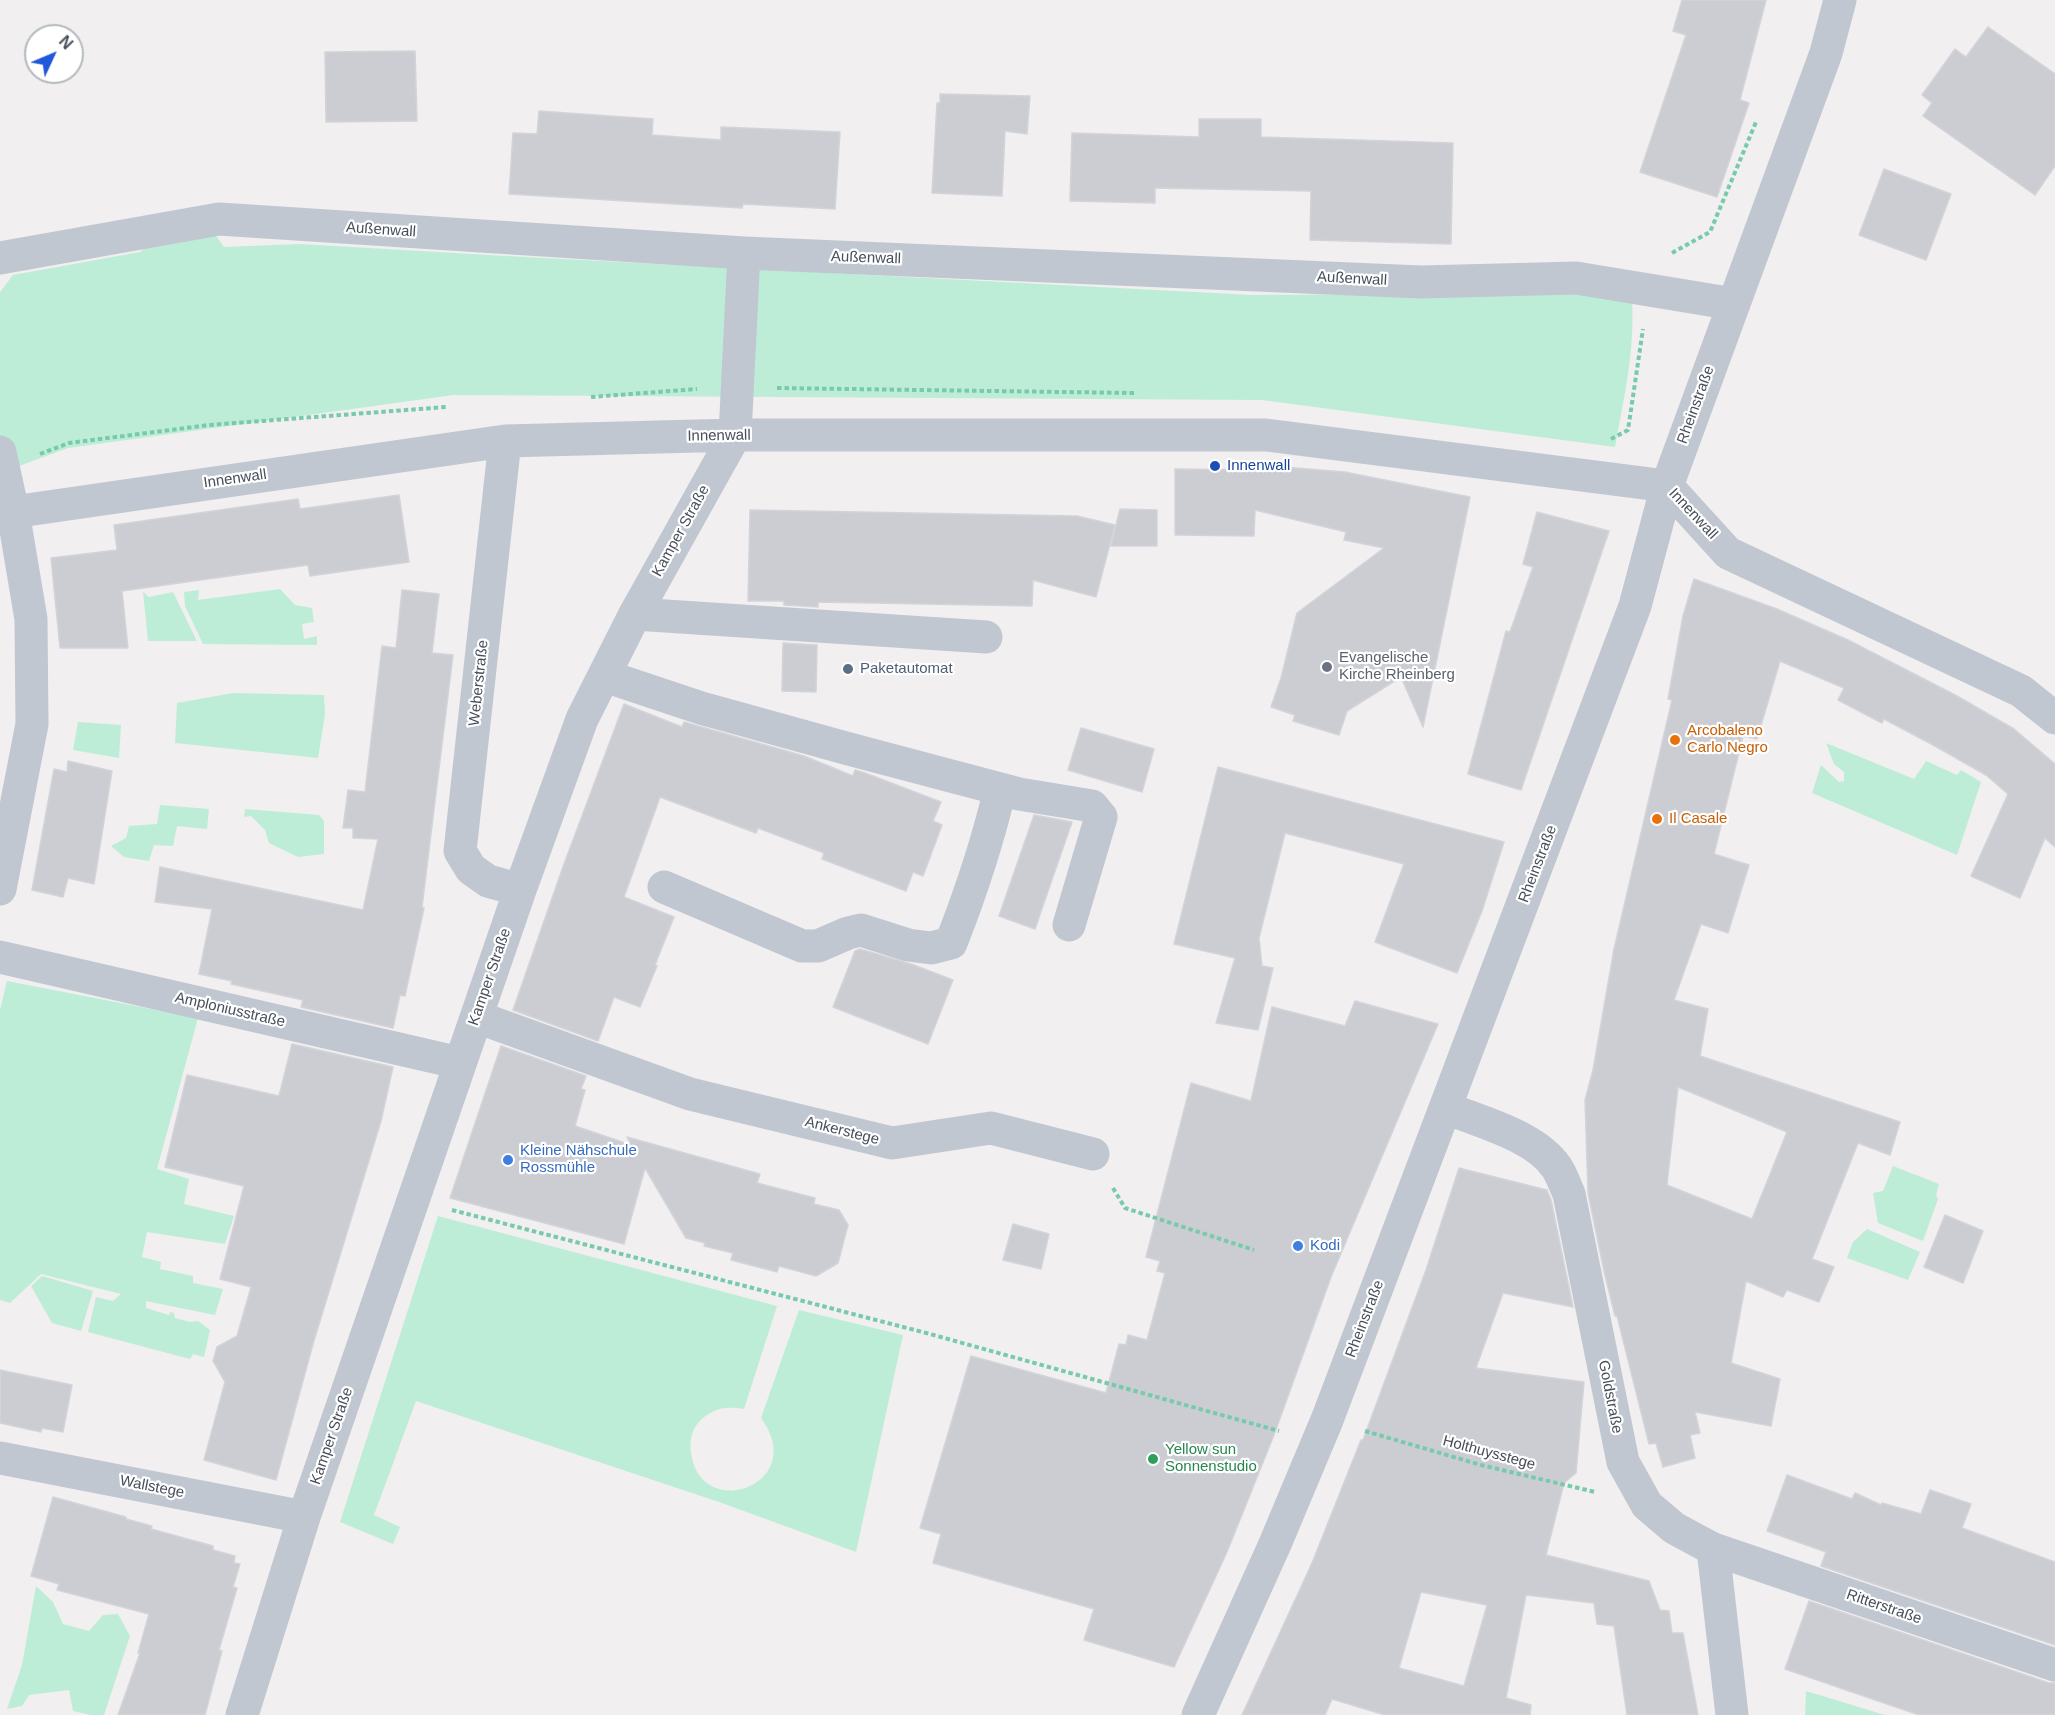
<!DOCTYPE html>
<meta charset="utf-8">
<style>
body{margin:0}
#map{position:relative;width:2055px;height:1715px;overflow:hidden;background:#f1efef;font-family:Helvetica,sans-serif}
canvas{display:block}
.north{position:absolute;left:24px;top:24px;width:60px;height:60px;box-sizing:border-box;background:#fff;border:2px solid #b5b9bd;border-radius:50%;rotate:46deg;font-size:16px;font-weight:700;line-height:24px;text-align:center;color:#474f5b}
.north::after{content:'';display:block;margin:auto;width:21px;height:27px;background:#1f58db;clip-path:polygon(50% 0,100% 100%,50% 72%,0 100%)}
</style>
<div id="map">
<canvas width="2055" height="1715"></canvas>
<div class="north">N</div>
</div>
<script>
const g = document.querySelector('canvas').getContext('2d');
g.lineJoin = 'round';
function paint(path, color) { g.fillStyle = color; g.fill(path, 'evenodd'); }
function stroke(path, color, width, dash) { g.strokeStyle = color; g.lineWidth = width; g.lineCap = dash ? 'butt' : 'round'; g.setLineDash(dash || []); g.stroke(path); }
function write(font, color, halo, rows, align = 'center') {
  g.font = font + ' Helvetica,sans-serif'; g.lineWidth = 4.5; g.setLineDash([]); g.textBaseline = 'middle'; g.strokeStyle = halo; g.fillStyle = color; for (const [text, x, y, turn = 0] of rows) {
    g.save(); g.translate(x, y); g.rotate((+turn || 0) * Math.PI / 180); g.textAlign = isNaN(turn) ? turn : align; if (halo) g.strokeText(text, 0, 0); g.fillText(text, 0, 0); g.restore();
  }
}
paint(new Path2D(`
 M214 233 224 247 300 244 506 256 1252 295 1583 293 1632 301C1635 350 1624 398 1615 447L1262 400 454 395 68 448 0 473V292L13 275 140 252 157 238Z
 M280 589 295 605 312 608 314 622 302 624 304 639 317 636V645L203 644 185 606 184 592 199 590 198 600Z
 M143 592 149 597 173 592 197 641H148Z
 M233 693 324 695 325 714 318 758 175 743 177 703Z
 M78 722 121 725 119 758 73 750Z
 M1826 743 1914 779 1926 761 1957 775 1961 770 1981 782 1957 855 1812 793 1821 765 1839 782 1844 781V772L1834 764Z
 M160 805 209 809 207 829 177 826 173 846 154 845 149 861 124 857 111 846 126 838 129 826 157 824Z
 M245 809 319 815 324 821V854L298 857 269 843 265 830 251 816 244 817Z
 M7 981 198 1018 157 1169 189 1179 184 1204 234 1216 225 1244 147 1232 142 1257 161 1262 160 1269 193 1276V1283L223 1289 215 1315 146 1301V1308L169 1315 170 1312 174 1313 175 1318 190 1322 198 1321 210 1330 204 1357 193 1354 190 1359 88 1332 96 1297 113 1301 121 1294 41 1274 10 1303 0 1300V1010Z
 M1893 1166 1939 1184 1936 1195 1938 1199 1923 1241 1878 1223 1873 1193 1883 1191Z
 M438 1216 777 1306 744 1409C725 1406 712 1408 698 1423 690 1432 689 1447 692 1458 705 1521 809 1484 761 1418L799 1310 903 1335 856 1552 722 1503 416 1401 374 1515 400 1527 393 1544 340 1522Z
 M1867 1229 1920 1252 1908 1280 1847 1258 1853 1242Z
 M42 1276 93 1291 81 1331 52 1323 31 1286Z
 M36 1586 53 1602 63 1624 89 1631 103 1615 118 1614 130 1636 104 1715H91L73 1711 69 1690 29 1695 22 1706 7 1709 22 1665Z
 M1806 1691 1885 1715H1805Z`), '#beedd7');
const building = new Path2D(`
 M1682 0H1766L1740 100 1749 103 1717 197 1640 172 1686 35 1673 31Z
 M1988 27 2055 74V166L2035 195 1923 116 1932 103 1922 95 1955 49 1966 57Z
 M415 51 417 121 326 122 325 52Z
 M940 94 1030 96 1027 134 1005 131 1002 196 932 193 937 103H940Z
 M539 111 653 119 652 135 721 140V127L840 132 835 209 743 204 742 208 509 194 513 133 537 134Z
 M1199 119H1261V137L1453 143 1451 244 1310 240 1311 191 1155 188V203L1070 201 1072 133 1199 137Z
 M1884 169 1951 194 1926 260 1859 235Z
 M1258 465 1345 472 1470 497 1423 727 1401 677 1347 711 1339 735 1293 721 1295 715 1271 707 1281 678 1297 613 1384 548 1344 540 1346 532 1255 510 1254 536 1175 535V469L1258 470Z
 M399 495 409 562 310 576 308 565 122 591 128 648H60L51 558 117 550 114 525 298 499 300 509Z
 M1120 509 1157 510V546H1111Z
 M750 510 1077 516 1115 525 1096 597 1033 580 1032 606 818 602V607L784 605V601H748Z
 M1537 512 1609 531 1521 790 1468 774 1506 631 1510 632 1533 567 1523 564Z
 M1694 579 1777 609 1848 640 1957 696 2014 729 2055 764V847L2045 838 2020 898 1971 876 2008 794 1986 775 1933 745 1884 719 1882 723 1838 700 1844 688 1780 661 1757 739 1743 736 1714 854 1749 865 1728 933 1701 924 1674 1000 1708 1009 1700 1056 1900 1122 1890 1155 1858 1143 1812 1259 1834 1267 1819 1302 1787 1290 1783 1297 1746 1281 1731 1363 1780 1379 1771 1426 1695 1412 1700 1433 1690 1435 1695 1458 1663 1467 1656 1443 1649 1444 1617 1316H1615L1604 1271 1588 1193 1585 1100 1593 1070 1614 949 1672 700 1668 699 1683 616ZM1678 1087 1787 1132 1752 1219 1667 1185Z
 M402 590 439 594 432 653 453 655 422 907 424 908 405 996 400 995 393 1028 301 1007 303 1000 231 984 232 981 199 974 212 909 155 902 160 867 363 910 378 839 353 838V828H343L348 790 365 792 382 646 396 648Z
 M783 643 817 645 816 692 782 691Z
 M624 704 682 727 684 722 804 756 853 776 855 770 865 773 941 802 933 821 942 825 923 876 913 872 906 891 822 859 824 853 758 828 756 833 660 797 624 897 674 917 655 965 657 966 640 1007 614 997 598 1041 513 1010 564 864Z
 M1081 728 1154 749 1142 792 1068 770Z
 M68 761 112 771 94 884 68 878 63 897 32 890 54 769 67 772Z
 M1218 767 1504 842 1482 911 1457 973 1375 942 1404 864 1285 833 1259 938 1262 966 1273 968 1258 1030 1216 1023 1235 958 1174 944Z
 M1034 815 1072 822 1035 929 999 916Z
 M860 949 911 964 953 980 928 1044 833 1007 855 951Z
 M1355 1001 1438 1024 1331 1277 1274 1435 1227 1552 1174 1667 1084 1640 1094 1609 933 1563 941 1534 920 1528 971 1356 1106 1393 1119 1344 1126 1345 1128 1335 1147 1340 1165 1273 1157 1271 1160 1261 1146 1257 1191 1083 1251 1101 1272 1007 1345 1026Z
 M292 1044 393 1067 381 1121 313 1344 276 1480 204 1460 225 1382 213 1361 217 1347 237 1336 251 1287 220 1279 244 1186 165 1167 187 1075 279 1096Z
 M501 1046 586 1076 581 1089 585 1090 575 1126 631 1145 627 1137 760 1174 757 1183 815 1198 814 1204 839 1210 848 1225 838 1263 816 1276 779 1266 777 1272 731 1260 733 1253 704 1246 705 1243 686 1238 645 1168 624 1244 450 1198Z
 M1459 1168 1547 1190 1551 1200 1573 1307 1503 1293 1476 1368 1584 1382 1576 1473 1564 1483 1546 1555 1649 1581 1660 1610 1669 1611 1672 1633H1683L1698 1715H1627L1614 1626 1597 1624 1594 1603 1526 1595 1506 1698 1531 1705 1530 1715H1385L1332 1699 1325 1715H1242L1312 1563 1361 1440H1363L1426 1270ZM1421 1592 1487 1605 1464 1686 1399 1668Z
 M1945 1215 1983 1231 1963 1283 1924 1267Z
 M1013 1224 1049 1234 1041 1269 1003 1260Z
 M0 1370 72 1385 63 1432 42 1428 41 1432 0 1423Z
 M1787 1475 1852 1499 1855 1493 1881 1505 1882 1503 1921 1514 1930 1490 1971 1504 1962 1528 2055 1562V1645L1821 1566 1826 1552 1767 1531Z
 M53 1497 126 1517V1519L152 1526 151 1529 213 1546V1550L235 1556 234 1563 240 1564 233 1587 237 1588 219 1650 222 1651 205 1715H118L140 1653H138L149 1614 57 1590 59 1584 31 1576Z
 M1809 1601 2049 1683H2055V1715H1919L1785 1669Z`);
paint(building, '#cccdd3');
stroke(building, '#d3d4da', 1.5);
stroke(new Path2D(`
 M1672 253 1710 232 1756 122
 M777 388 1135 393
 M591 397 697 389
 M1611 439 1628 430 1643 329
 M40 454 69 443 209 425 446 407
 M1113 1188 1125 1208 1254 1250
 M452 1210 930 1334 1279 1431
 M1365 1431 1481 1465 1595 1492`), '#78caac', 4, [4.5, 3]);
stroke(new Path2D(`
 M0 258 219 219 744 253 1421 282 1576 278 1734 304
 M505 441 460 851 471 869 488 881 520 890
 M0 452 13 512 31 619 32 724 0 889
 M0 518 13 512 505 441 735 435H1266L1667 486 1728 553 2021 691 2055 718
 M635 614 986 637
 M605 676 701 708 849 749 1019 794 1092 806 1101 817 1069 925
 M664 887 802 946H818L848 933 861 930 908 945 931 948 951 943C971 892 988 841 1000 789
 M0 957 460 1063
 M477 1017 690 1094 892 1143 991 1128 1093 1154
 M1446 1108C1481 1122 1536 1136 1557 1168 1562 1176 1565 1185 1569 1194L1623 1462 1647 1505 1674 1528 1713 1549 1732 1715
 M0 1458 304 1517
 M1713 1549 2055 1665
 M242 1715 304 1517 520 890 582 719 635 614 735 435 744 253
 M1198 1715 1275 1544 1327 1420 1635 606 1667 486 1826 53 1840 0`), '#c0c7d0', 33);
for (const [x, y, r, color] of [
 [1215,466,6,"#1a4fb4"],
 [1327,667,6,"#6b7280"],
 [848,669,6,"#5c6f8a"],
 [1675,740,6,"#e8710a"],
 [1657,819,6,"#e8710a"],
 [508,1160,6,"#3f7fe0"],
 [1298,1246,6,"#3f7fe0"],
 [1153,1459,6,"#2e9e5b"]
]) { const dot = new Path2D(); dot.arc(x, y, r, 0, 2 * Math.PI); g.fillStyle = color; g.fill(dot); stroke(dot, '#fff', 2); }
write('15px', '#474f5b', '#fff', [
 ["Außenwall",381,230,4],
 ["Außenwall",866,258,2],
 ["Außenwall",1352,279,3],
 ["Rheinstraße",1696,405,-70],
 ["Innenwall",719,436,-1],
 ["Innenwall",235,479,-8],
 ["Innenwall",1693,514,47],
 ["Kamper Straße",681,531,-61],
 ["Weberstraße",479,683,-84],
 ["Rheinstraße",1538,864,-69],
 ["Kamper Straße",490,977,-71],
 ["Amploniusstraße",230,1010,13],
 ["Ankerstege",842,1131,14],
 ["Rheinstraße",1365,1319,-69],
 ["Goldstraße",1610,1397,79],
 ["Kamper Straße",332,1436,-71],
 ["Holthuysstege",1489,1453,15],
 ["Wallstege",152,1487,11],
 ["Ritterstraße",1884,1607,19]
]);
write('15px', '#164399', '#fff', [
 ["Innenwall",1227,466]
], 'left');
write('15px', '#5b616d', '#fff', [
 ["Evangelische",1339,658],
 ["Kirche Rheinberg",1339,675]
], 'left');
write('15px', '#4e5e75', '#fff', [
 ["Paketautomat",860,669]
], 'left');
write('15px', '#c56008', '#fff', [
 ["Arcobaleno",1687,731],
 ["Carlo Negro",1687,748],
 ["Il Casale",1669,819]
], 'left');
write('15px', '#366cbe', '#fff', [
 ["Kleine Nähschule",520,1151],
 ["Rossmühle",520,1168],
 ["Kodi",1310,1246]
], 'left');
write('15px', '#27864d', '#fff', [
 ["Yellow sun",1165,1450],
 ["Sonnenstudio",1165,1467]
], 'left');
</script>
